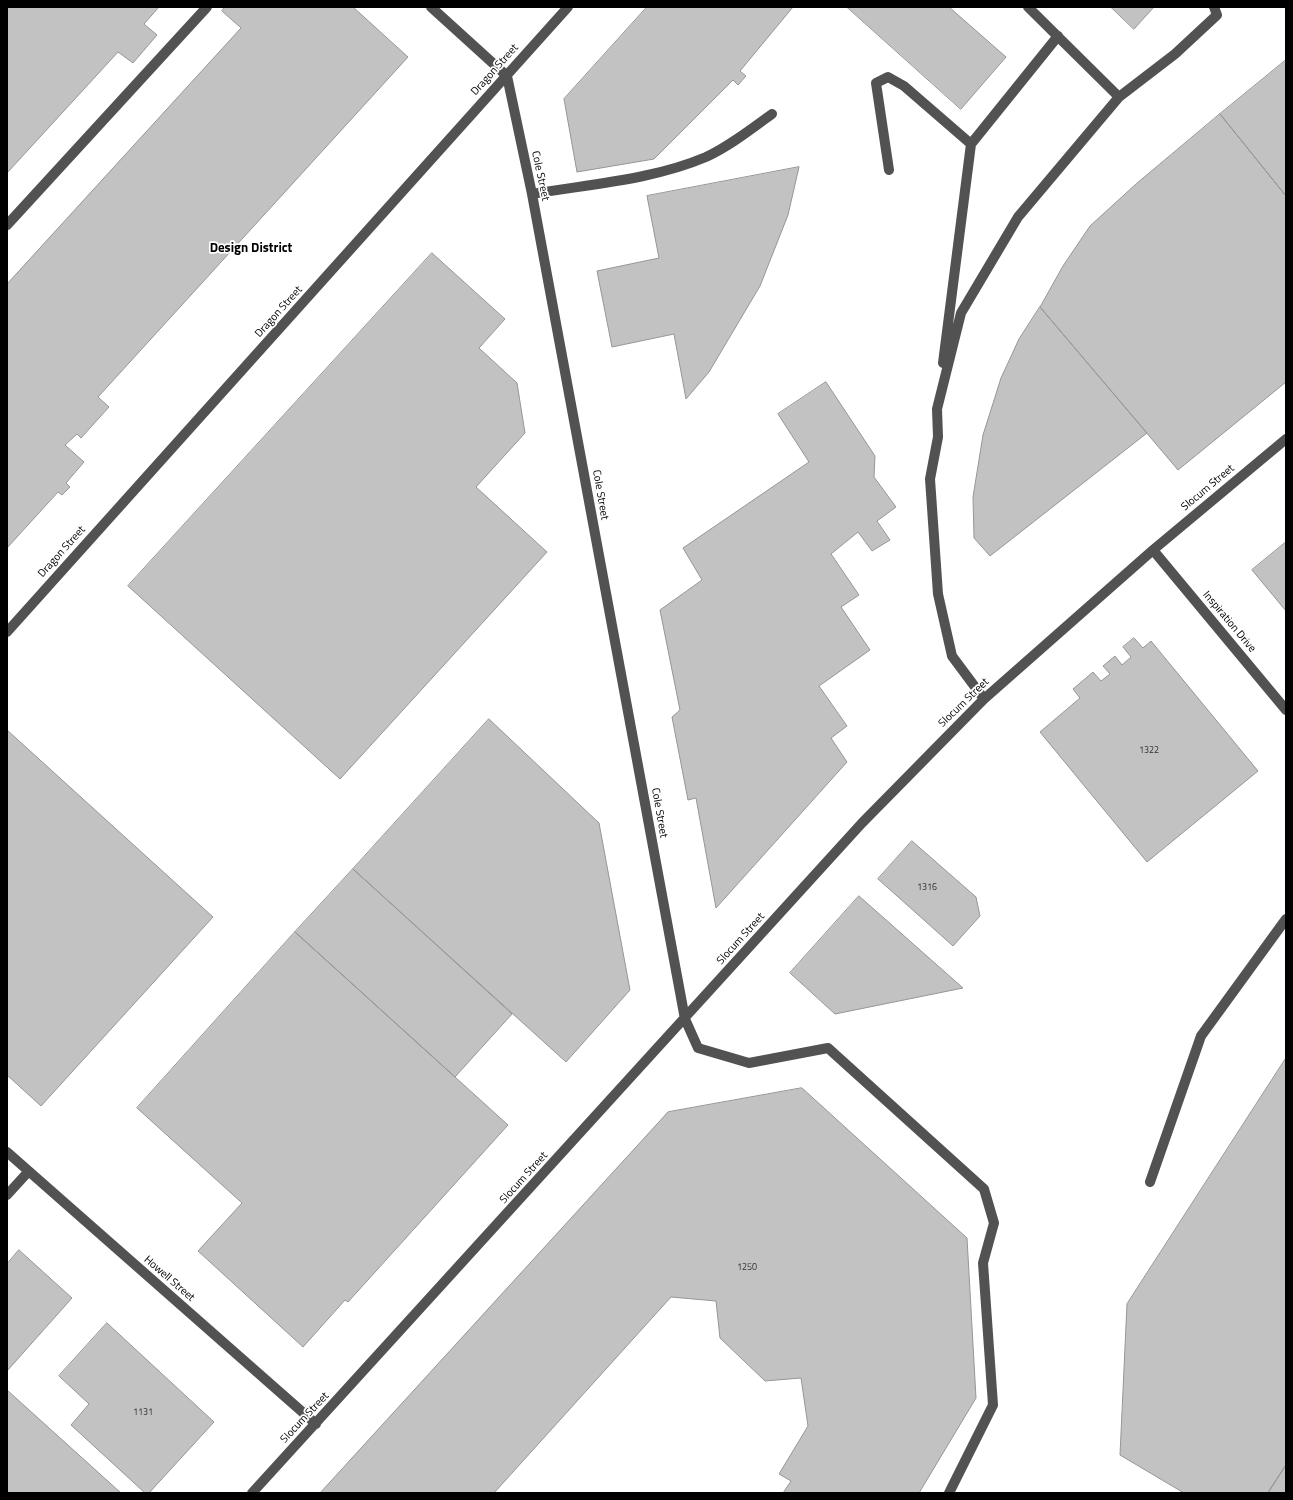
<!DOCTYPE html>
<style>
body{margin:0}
#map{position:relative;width:1293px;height:1500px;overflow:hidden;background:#fff;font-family:"Titillium Web",sans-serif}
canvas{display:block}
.frame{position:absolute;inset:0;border:8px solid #000;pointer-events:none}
</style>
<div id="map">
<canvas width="1293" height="1500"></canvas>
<div class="frame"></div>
</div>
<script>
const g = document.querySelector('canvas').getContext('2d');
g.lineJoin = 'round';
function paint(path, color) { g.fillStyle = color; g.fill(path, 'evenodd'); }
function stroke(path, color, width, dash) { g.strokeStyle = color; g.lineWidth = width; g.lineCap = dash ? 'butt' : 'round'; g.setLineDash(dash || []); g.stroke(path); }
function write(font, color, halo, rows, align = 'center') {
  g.font = font + ' "Titillium Web",sans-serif'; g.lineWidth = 3.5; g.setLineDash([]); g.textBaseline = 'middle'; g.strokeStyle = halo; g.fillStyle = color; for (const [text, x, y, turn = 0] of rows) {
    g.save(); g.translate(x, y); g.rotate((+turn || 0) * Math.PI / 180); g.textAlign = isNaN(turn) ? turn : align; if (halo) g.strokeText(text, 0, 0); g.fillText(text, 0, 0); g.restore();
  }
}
const building = new Path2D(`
 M7 7H159L144 24 157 35 133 63 118 52 7 173Z
 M225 7H353L408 57 98 397 109 407 81 438 77 434 65 445 84 462 66 483 70 487 62 495 58 492 7 548V284L241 28 222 11Z
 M647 7H793L740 71 746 76 738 85 733 80 654 159 577 172 564 99Z
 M847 7H949L1006 57 961 109Z
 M1111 7H1154L1134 29Z
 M1286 60V196L1220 114Z
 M1220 114 1286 196V382L1178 470 1040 307 1063 266 1090 226 1136 184Z
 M799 167 788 215 760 286 709 372 686 399 674 334 612 347 597 271 659 258 647 196Z
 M432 253 505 319 479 348 517 383 525 433 476 487 547 552 340 779 128 586Z
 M1040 307 1147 433 990 556 974 538 973 497 983 435 1001 378 1019 339Z
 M826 382 875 456 874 477 896 507 877 521 890 540 872 551 858 532 831 554 859 595 841 607 870 650 819 686 847 726 831 738 847 762 716 908 696 798 688 800 672 717 680 710 660 610 702 580 683 548 809 462 778 414Z
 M1286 542V611L1252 570Z
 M1134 638 1143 648 1151 641 1258 771 1147 862 1040 732 1080 698 1073 689 1093 672 1101 681 1110 674 1103 666 1115 656 1122 665 1131 657 1123 647Z
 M489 719 599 823 630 990 566 1062 353 869Z
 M7 730 213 917 41 1106 7 1075Z
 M912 841 976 897 980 916 953 946 878 879Z
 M353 869 512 1014 455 1077 295 932Z
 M859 896 963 988 835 1014 790 973Z
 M295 932 508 1125 348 1302 345 1300 303 1347 198 1251 242 1203 137 1108Z
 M1286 1058V1465L1268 1493H1184L1120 1455 1127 1304Z
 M802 1088 967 1238 976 1398 919 1493H783L791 1481 779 1474 808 1426 801 1378 765 1381 720 1338 716 1301 671 1297 494 1493H320L668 1112Z
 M19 1250 72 1298 7 1371V1264Z
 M107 1323 214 1422 149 1493H145L71 1425 89 1404 59 1376Z
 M7 1390 121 1493H7Z
 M1286 1465V1493H1268Z`);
paint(building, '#c2c2c2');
stroke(building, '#969696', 1);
stroke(new Path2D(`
 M431 7 507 76 532 194 685 1019 698 1048 749 1063 828 1048 984 1189 994 1223 983 1263 993 1405 949 1493
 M1119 97 1175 54 1217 15 1214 7
 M889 170 876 83 888 77 904 86 971 144
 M532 194C590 184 652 180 706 157 730 146 751 129 772 114
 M7 225 207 7
 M943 363 971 144 1058 36
 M1153 550 1286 710
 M7 632 568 7
 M984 699 952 656 938 594 930 479 938 437 937 409 961 313 1018 217 1119 97 1028 7
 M7 1152 316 1424
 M1150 1182 1201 1036 1286 919
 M7 1195 28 1172
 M252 1493 862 823 984 699 1153 550 1286 439`), '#525252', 10);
write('9px', '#303030', null, [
 ["1322",1149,751],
 ["1316",927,888],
 ["1250",747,1268],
 ["1131",143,1413]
]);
write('11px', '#000', '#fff', [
 ["Dragon Street",495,70,-48],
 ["Cole Street",540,176,78],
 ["Dragon Street",279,312,-48],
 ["Slocum Street",1208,488,-40],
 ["Cole Street",600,495,80],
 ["Dragon Street",62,552,-48],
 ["Inspiration Drive",1229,622,50],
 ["Slocum Street",964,703,-44],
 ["Cole Street",659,813,80],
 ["Slocum Street",741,939,-48],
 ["Slocum Street",524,1178,-48],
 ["Howell Street",169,1279,41],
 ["Slocum Street",305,1418,-47]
]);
write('bold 13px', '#000', '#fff', [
 ["Design District",251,249]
]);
</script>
